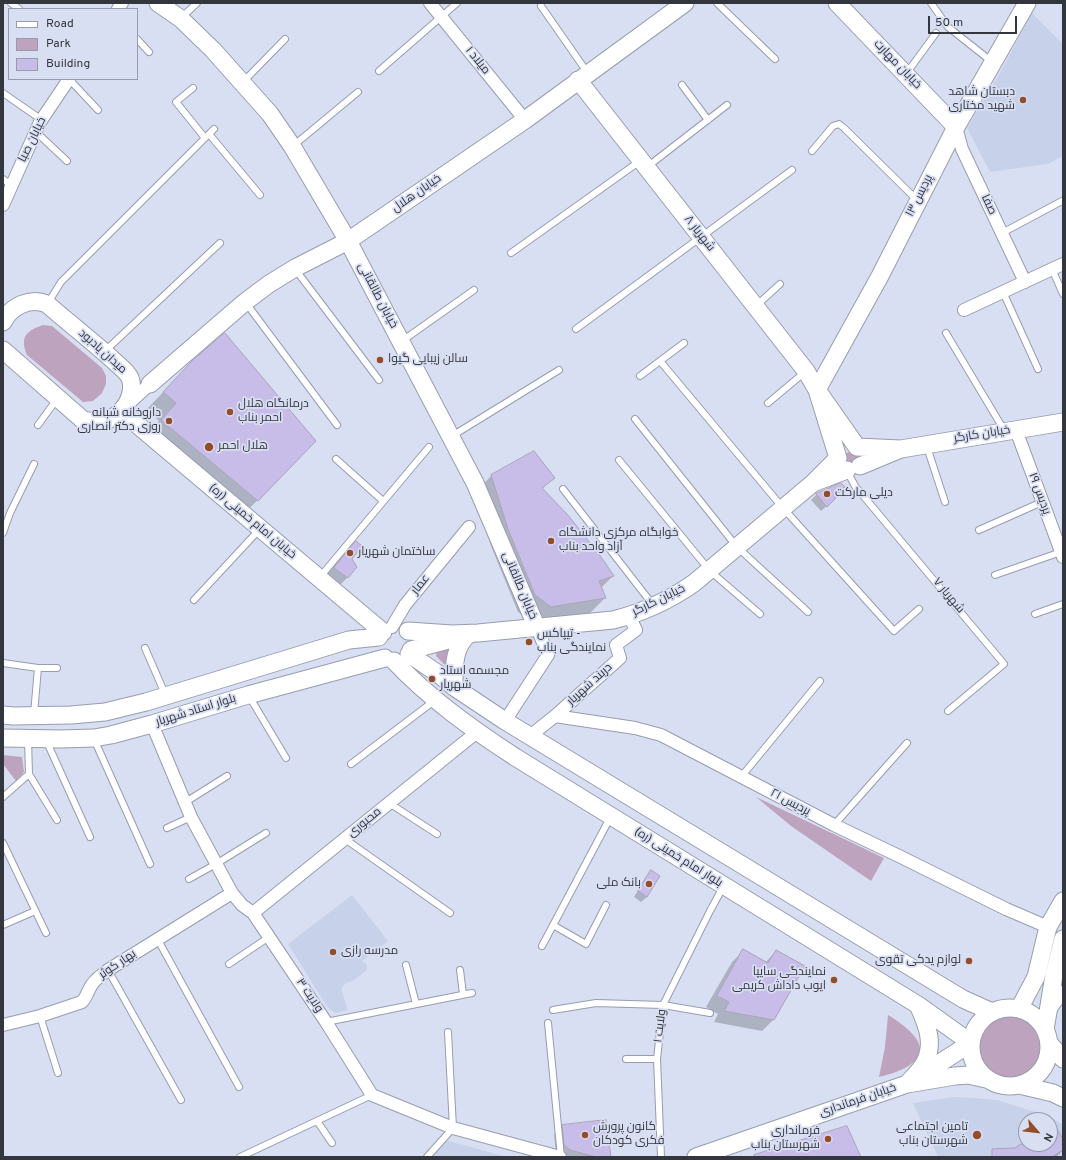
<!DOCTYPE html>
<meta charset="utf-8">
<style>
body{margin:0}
#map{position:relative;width:1066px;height:1160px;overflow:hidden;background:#d9dff3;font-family:Overpass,sans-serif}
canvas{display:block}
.frame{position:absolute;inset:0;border:4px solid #34363e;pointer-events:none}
.legend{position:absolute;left:8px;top:8px;width:130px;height:72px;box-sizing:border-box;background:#d9dff3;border:1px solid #979bab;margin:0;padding:5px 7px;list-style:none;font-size:12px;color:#34363e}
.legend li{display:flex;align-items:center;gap:8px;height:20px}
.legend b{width:20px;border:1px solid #979bab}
.north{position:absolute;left:1018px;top:1112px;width:40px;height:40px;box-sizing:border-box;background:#d9dff3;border:1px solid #979bab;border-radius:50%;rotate:118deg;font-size:11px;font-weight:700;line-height:16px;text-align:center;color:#34363e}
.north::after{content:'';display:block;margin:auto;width:14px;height:18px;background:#944c29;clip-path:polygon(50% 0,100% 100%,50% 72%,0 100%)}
.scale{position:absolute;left:928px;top:16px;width:89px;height:18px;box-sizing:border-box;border:2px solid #34363e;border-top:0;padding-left:5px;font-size:12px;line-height:14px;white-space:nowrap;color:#34363e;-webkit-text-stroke:3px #d9dff3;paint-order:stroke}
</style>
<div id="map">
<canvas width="1066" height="1160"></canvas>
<div class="frame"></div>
<ul class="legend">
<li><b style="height:5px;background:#fff"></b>Road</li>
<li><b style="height:11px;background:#bea3bf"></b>Park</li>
<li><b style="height:11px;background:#c8bce8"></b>Building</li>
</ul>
<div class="north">N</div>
<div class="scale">50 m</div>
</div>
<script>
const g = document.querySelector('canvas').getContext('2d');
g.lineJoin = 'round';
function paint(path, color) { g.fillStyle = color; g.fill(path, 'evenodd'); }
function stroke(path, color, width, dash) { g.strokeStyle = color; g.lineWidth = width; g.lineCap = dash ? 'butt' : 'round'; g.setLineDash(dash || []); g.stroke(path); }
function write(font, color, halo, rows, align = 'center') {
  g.font = font + ' Overpass,Cairo,sans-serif'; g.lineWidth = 3.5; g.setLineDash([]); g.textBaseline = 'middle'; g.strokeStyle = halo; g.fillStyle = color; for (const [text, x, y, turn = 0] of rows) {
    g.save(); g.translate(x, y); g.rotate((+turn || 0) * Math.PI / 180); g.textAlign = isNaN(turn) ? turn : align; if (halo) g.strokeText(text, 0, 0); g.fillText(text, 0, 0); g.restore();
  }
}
paint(new Path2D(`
 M1032 13 1063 44V156L1048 164 990 172 967 128 1000 73Z
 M352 895 388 941 362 961 367 965V970L353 981 346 983 341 989 348 1010 336 1013 328 1008 288 944Z
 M954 1097 976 1098 997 1100 1048 1116 1063 1125V1157H938L913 1103ZM1026 1120H1050V1144H1026Z
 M445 1140 507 1157H429Z`), '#c8d1ea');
paint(new Path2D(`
 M43 325 52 326 102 368 106 376V384L102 393 93 401 83 402 27 355C20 338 25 331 43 325Z
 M851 451 857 455 858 460 856 464 845 463V454Z
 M457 642 449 669 436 656 437 651Z
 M3 755 22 757 24 772 16 781 3 764Z
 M756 797 884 858 871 881 791 826Z
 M976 1048a34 34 0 1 1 68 0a34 34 0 1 1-68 0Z
 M888 1015C898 1021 908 1028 915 1037 933 1061 897 1073 879 1077L885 1047Z`), '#bea3bf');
paint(new Path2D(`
 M191 363 315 441 240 518 144 438 159 421 147 409Z
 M534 452 554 477 542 489 613 576 601 588 605 598 588 615 534 624 518 612 491 546 474 494 491 476Z
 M817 494 833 497 829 504 821 511 811 500Z
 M356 543 351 559 356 567 347 578 330 595 317 585 339 560Z
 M651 872 647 897 641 902 634 897 646 877Z
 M743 951 765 963 776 951 773 1020 762 1031 714 1022 718 1014 706 1007 732 962Z
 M1050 1124 1063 1141V1150L1056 1157H1000L1016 1149 1026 1141V1144H1050Z
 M563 1126 610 1157H560L556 1154 554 1134Z`), '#0003');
const building = new Path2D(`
 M225 333 316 441 258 501 161 420 176 403 163 392 191 362Z
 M534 451 555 478 542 488 567 514 599 554 614 576 599 581 606 598 551 607 535 595 508 529 491 475Z
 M841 483 845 487 834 497 836 498 827 507 816 494Z
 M356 541 362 546 352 559 357 567 348 578 334 568Z
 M651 870 660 876 647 897 638 891Z
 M743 949 768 963 776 950 805 966 774 1020 724 1011 729 1002 717 996Z
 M1050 1118 1063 1139V1150L1052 1157H992V1149L1015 1148 1021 1144H1050Z
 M606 1120 611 1157H596L570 1150 564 1145 562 1125Z
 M847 1126 861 1157H755L754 1155Z`);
paint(building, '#c8bce8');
stroke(building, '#a9a4b7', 1);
const lane = new Path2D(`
 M11 3 19 9
 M717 3 775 59
 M931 3 948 27 991 61
 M541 6 587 72
 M182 17 197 3
 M137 39 149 52
 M379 71 457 3
 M906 74 936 33
 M69 79 98 110
 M243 82 285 39
 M682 85 708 120
 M193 88 176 102 205 138
 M3 93 42 120
 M36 132 67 161
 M209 134 260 195
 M293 146 358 92
 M812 151 833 126 839 124 844 128 917 200
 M647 167 727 105
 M3 179 11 185
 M1002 233 1062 201
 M511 253 640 161
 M295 269 379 380
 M1052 269 1063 294
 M1003 292 1038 369
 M48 303 61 282 214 129
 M246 303 337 425
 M756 306 780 284
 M576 329 792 170
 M946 333 1004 430
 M402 341 474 290
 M105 351 220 243
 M660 361 783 508 894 631 919 609
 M640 376 684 343
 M768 403 805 372
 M635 419 737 547 808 612
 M38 425 57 399
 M452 436 559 370
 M927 447 945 502
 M336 459 383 501
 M619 460 710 571 760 614
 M847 471 855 486 1004 664 948 711
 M563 489 653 605
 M979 530 1042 502
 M3 533 10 513 34 464
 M995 575 1061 552
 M320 577 429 447
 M194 600 259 530
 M1035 614 1063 604
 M145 648 165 694
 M3 663 38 668H57
 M249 696 286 758
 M34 714 38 668
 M94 739 150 864
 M46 740 90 837
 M351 764 434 701
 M29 774 57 820
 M741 777 820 681
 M3 797 29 774 28 739
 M184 803 227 776
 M389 803 437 834
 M834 825 907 743
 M167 828 191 817
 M345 839 450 913
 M3 843 46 933
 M189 879 216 864 266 833
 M3 925 35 911
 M553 925 586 944 606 905
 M158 940 239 1087
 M542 946 610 818
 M229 964 269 937
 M406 965 416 1004
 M108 970 181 1100
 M460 970 463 994
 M553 1010 596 1003 663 1005 710 1013
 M40 1016 58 1073
 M326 1022 472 993
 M548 1023 561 1157
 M626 1059H657
 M317 1121 332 1143
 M240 1157 372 1095
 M427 1157 453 1128 448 1032
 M661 1157 657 1059 663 1005 710 911 723 887`);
const street = new Path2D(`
 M430 3 525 120
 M118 9 122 3
 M956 127 962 149 1025 282
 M3 205 40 122 69 79
 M964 310 1063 264
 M127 405 150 384
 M1016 430 1063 557
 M392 627 405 605 469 527
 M555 716 620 658 616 645 636 630 629 616
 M505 721 548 655 537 628
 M152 724 191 817 232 893 242 905 253 913 326 1022 372 1095 453 1128 560 1157
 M530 736 555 716 635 728 661 735 834 825 901 857 1006 909 1048 927
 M253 913 477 732
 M1050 1010 1063 992
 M3 1025 40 1016 82 1002C86 998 87 993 90 988 93 980 102 975 108 970L232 893`);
const secondary = new Path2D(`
 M158 3 181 19 213 50 270 114 292 146 348 241 475 483 537 628
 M837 3 956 127
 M578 80 806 371 817 390
 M3 322C11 306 30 297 47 304 69 323 92 341 113 360 119 366 127 371 130 378 134 388 130 402 122 410 111 422 99 423 83 420L3 350
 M150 384 245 302 269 284 295 268 348 241 525 120 685 3
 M817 390 880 276 956 127 1027 3
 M121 411 383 632
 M901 449 1063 422
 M847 470 813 483 838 458 817 390 857 447 901 449 860 466
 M408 631 452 634 478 633 613 620C641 613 670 600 694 583L813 483
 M411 650 452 639
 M409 654 440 675 454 687 505 721 963 999 992 1012
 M394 661C430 699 472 729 515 757L918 1005 971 1043
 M454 687C454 668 453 647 469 634
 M3 715 13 716 71 715 105 712 146 702 349 640 379 637
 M3 738 61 739 94 738 111 735 152 724 248 695 385 658
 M971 1047a39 39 0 1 1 78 0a39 39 0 1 1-78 0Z
 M1019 1009 1036 977 1048 927 1063 901
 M1045 1030 1054 975 1063 939
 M1049 1043 1063 1059
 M918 1077 971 1043
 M907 1084C913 1077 921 1070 925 1062 935 1042 926 1023 918 1005
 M1019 1085 1053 1093 1063 1098
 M696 1157 907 1084 955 1076 968 1075 986 1079`);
stroke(lane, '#979daf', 8);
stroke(street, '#979daf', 14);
stroke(secondary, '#979daf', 19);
stroke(lane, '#fff', 6);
stroke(street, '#fff', 12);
stroke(secondary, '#fff', 17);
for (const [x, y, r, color] of [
 [1023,100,4,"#944c29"],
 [380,360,4,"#944c29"],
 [230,412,4,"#944c29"],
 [169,421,4,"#944c29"],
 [209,447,5,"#944c29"],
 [827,494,4,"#944c29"],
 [551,541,4,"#944c29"],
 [350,553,4,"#944c29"],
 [529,642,4,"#944c29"],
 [432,679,4,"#944c29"],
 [649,884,4,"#944c29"],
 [333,952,4,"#944c29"],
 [969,961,4,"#944c29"],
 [834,980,4,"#944c29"],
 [585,1135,4,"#944c29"],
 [977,1135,5,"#944c29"],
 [828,1139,4,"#944c29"]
]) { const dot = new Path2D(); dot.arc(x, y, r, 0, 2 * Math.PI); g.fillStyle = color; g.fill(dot); stroke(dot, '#d9dff3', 1.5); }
write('12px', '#34363e', '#d9dff3', [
 ["میلاد ۱",477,61,51],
 ["خیابان مهارت",897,65,46],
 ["خیابان صبا",33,140,-64],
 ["خیابان هلال",417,194,-35],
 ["پردیس ۱۳",920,196,-63],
 ["صفا",988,205,65],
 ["شهریار ۸",699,234,52],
 ["خیابان طالقانی",377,296,62],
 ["میدان یادبود",102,352,42],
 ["خیابان کارگر",982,435,-9],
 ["پردیس ۱۹",1039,494,70],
 ["خیابان امام خمینی (ره)",252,522,40],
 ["عمار",421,585,-51],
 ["خیابان طالقانی",519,586,67],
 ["شهریار ۷",948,596,50],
 ["خیابان کارگر",659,601,-26],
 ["دربند شهریار",590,685,-42],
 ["بلوار استاد شهریار",196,711,-17],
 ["پردیس ۲۱",790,803,28],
 ["محبوری",365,823,-39],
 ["بلوار امام خمینی (ره)",678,858,32],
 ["بهار کوثر",118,965,-34],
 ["ولایت ۳",309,996,56],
 ["ولایت ۱",661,1026,-83],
 ["خیابان فرمانداری",858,1101,-19]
]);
write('12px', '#34363e', '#d9dff3', [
 ["دبستان شاهد",1015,93,"right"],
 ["شهید مختاری",1015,107,"right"],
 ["سالن زیبایی گیوا",388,360],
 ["درمانگاه هلال",238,405],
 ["احمر بناب",238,419],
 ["داروخانه شبانه",161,414,"right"],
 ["روزی دکتر انصاری",161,428,"right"],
 ["هلال احمر",218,447],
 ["دیلی مارکت",835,494],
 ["خوابگاه مرکزی دانشگاه",559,534],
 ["آزاد واحد بناب",559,548],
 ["ساختمان شهریار",358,553],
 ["تیپاکس -",537,635],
 ["نمایندگی بناب",537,649],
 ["مجسمه استاد",440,672],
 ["شهریار",440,686],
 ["بانک ملی",641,884,"right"],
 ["مدرسه رازی",341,952],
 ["لوازم یدکی تقوی",961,961,"right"],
 ["نمایندگی سایپا",826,973,"right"],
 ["ایوب داداش کریمی",826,987,"right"],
 ["کانون پرورش",593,1128],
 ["فکری کودکان",593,1142],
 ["تامین اجتماعی",968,1128,"right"],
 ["شهرستان بناب",968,1142,"right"],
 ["فرمانداری",820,1132,"right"],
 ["شهرستان بناب",820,1146,"right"]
], 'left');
</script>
